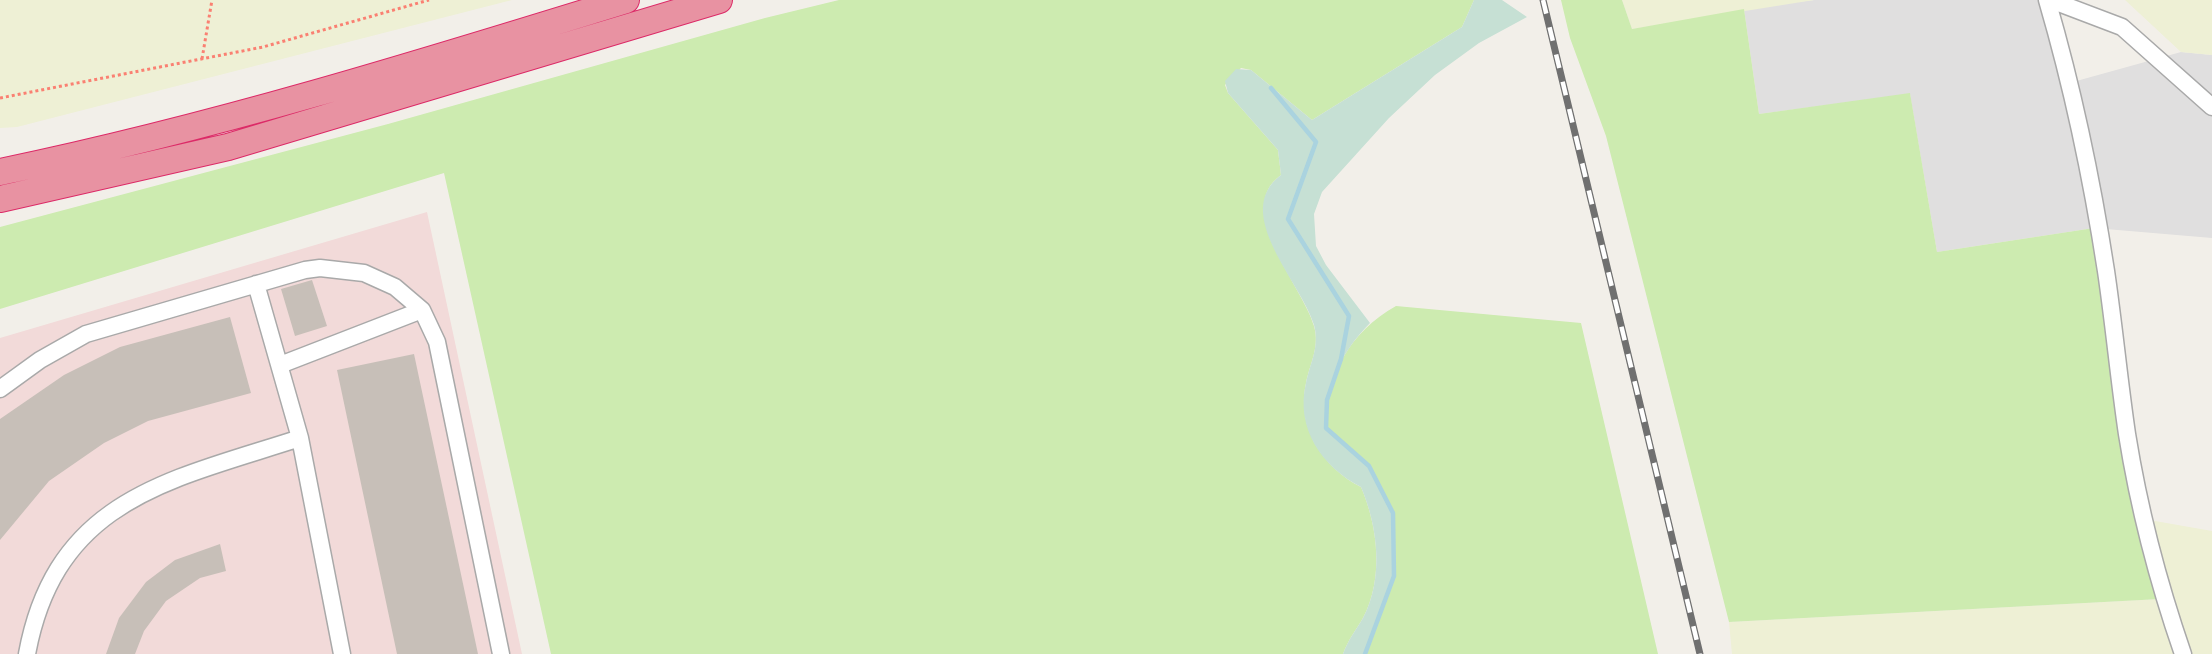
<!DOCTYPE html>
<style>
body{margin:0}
canvas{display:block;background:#f2efe9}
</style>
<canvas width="2212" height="654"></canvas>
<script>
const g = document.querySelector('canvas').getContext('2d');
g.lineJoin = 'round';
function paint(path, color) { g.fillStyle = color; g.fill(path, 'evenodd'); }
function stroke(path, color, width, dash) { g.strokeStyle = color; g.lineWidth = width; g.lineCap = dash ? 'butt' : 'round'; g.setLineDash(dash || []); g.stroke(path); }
paint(new Path2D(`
 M1814 0H2042L2062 85 2181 52 2212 55V238L2094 228 1937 252 1910 94 1759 114 1744 9Z`), '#e0dfdf');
paint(new Path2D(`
 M427 212 522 654H0V338Z`), '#f2dad9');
paint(new Path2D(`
 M0 0H512L17 127 0 128Z
 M1622 0H1814L1632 29Z
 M2125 0H2212V55L2181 52Z
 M2138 518 2212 531V654H1732L1729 622 2160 599Z`), '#eef0d5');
paint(new Path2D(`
 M839 0H1474L1462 27 1312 120 1251 70 1241 68 1225 85 1228 93 1278 150 1281 175C1232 210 1303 286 1314 326 1320 347 1310 363 1306 383 1296 427 1323 468 1361 487 1378 527 1384 578 1363 618 1356 630 1348 640 1343 654H551L444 173 0 309V227L388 124 765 18Z
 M1561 0H1622L1632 29 1744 9 1759 114 1910 93 1937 252 2094 228 2160 599 1729 622 1606 136 1570 38Z
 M1396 306 1581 323 1658 654H1365L1394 576 1393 513 1326 428C1326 374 1350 332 1396 306Z`), '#cdebb0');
paint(new Path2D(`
 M1474 0H1502L1527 17 1479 43 1435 75 1389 118 1322 192 1314 214 1316 246 1326 265 1370 323C1340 353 1326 386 1326 428L1369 466 1393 513 1394 576 1365 654H1343C1348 640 1356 630 1363 618 1384 578 1378 527 1361 487 1322 467 1295 428 1306 383 1310 363 1320 347 1314 325 1302 283 1230 213 1281 175L1278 150 1228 93 1225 81 1236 69 1251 70 1312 120 1462 27Z`), '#c6e0d4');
stroke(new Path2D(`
 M1271 88 1316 142 1288 219 1349 316 1341 359 1327 400 1326 428 1369 466 1393 513 1394 576 1365 654`), '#aad3df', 4.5);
paint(new Path2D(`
 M312 280 327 326 295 336 281 289Z
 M230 317 251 393 148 421 104 443 49 481 0 540V419L64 375 120 347Z
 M414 354 478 654H397L337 370Z
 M220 544 226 571 200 578 166 601 144 631 135 654H106L119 618 146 582 175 560Z`), '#c7bfb8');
const minor = new Path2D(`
 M2047 0C2073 89 2092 180 2106 271 2114 325 2119 380 2127 434 2139 509 2158 582 2183 654
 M2051 0 2122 27 2212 107
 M256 284 300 438 342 654
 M280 365 422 310
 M0 389 40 360 86 334 305 270 320 268 364 273 395 287 422 310 437 342 501 654
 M27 654C56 498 171 480 300 438`);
const highway = new Path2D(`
 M0 172C212 128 419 64 626 0
 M0 199 228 147 719 0`);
stroke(minor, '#a9a9a9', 19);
stroke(highway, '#dc2a67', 28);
stroke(new Path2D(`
 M202 59 212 0
 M0 98 263 47 429 0`), '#fa8072', 3, [3, 3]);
stroke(minor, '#fff', 16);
stroke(highway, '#e892a2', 26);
const rail = new Path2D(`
 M1543 0 1700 654`);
stroke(rail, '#707070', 7);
stroke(rail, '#fff', 4.5, [14]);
</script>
